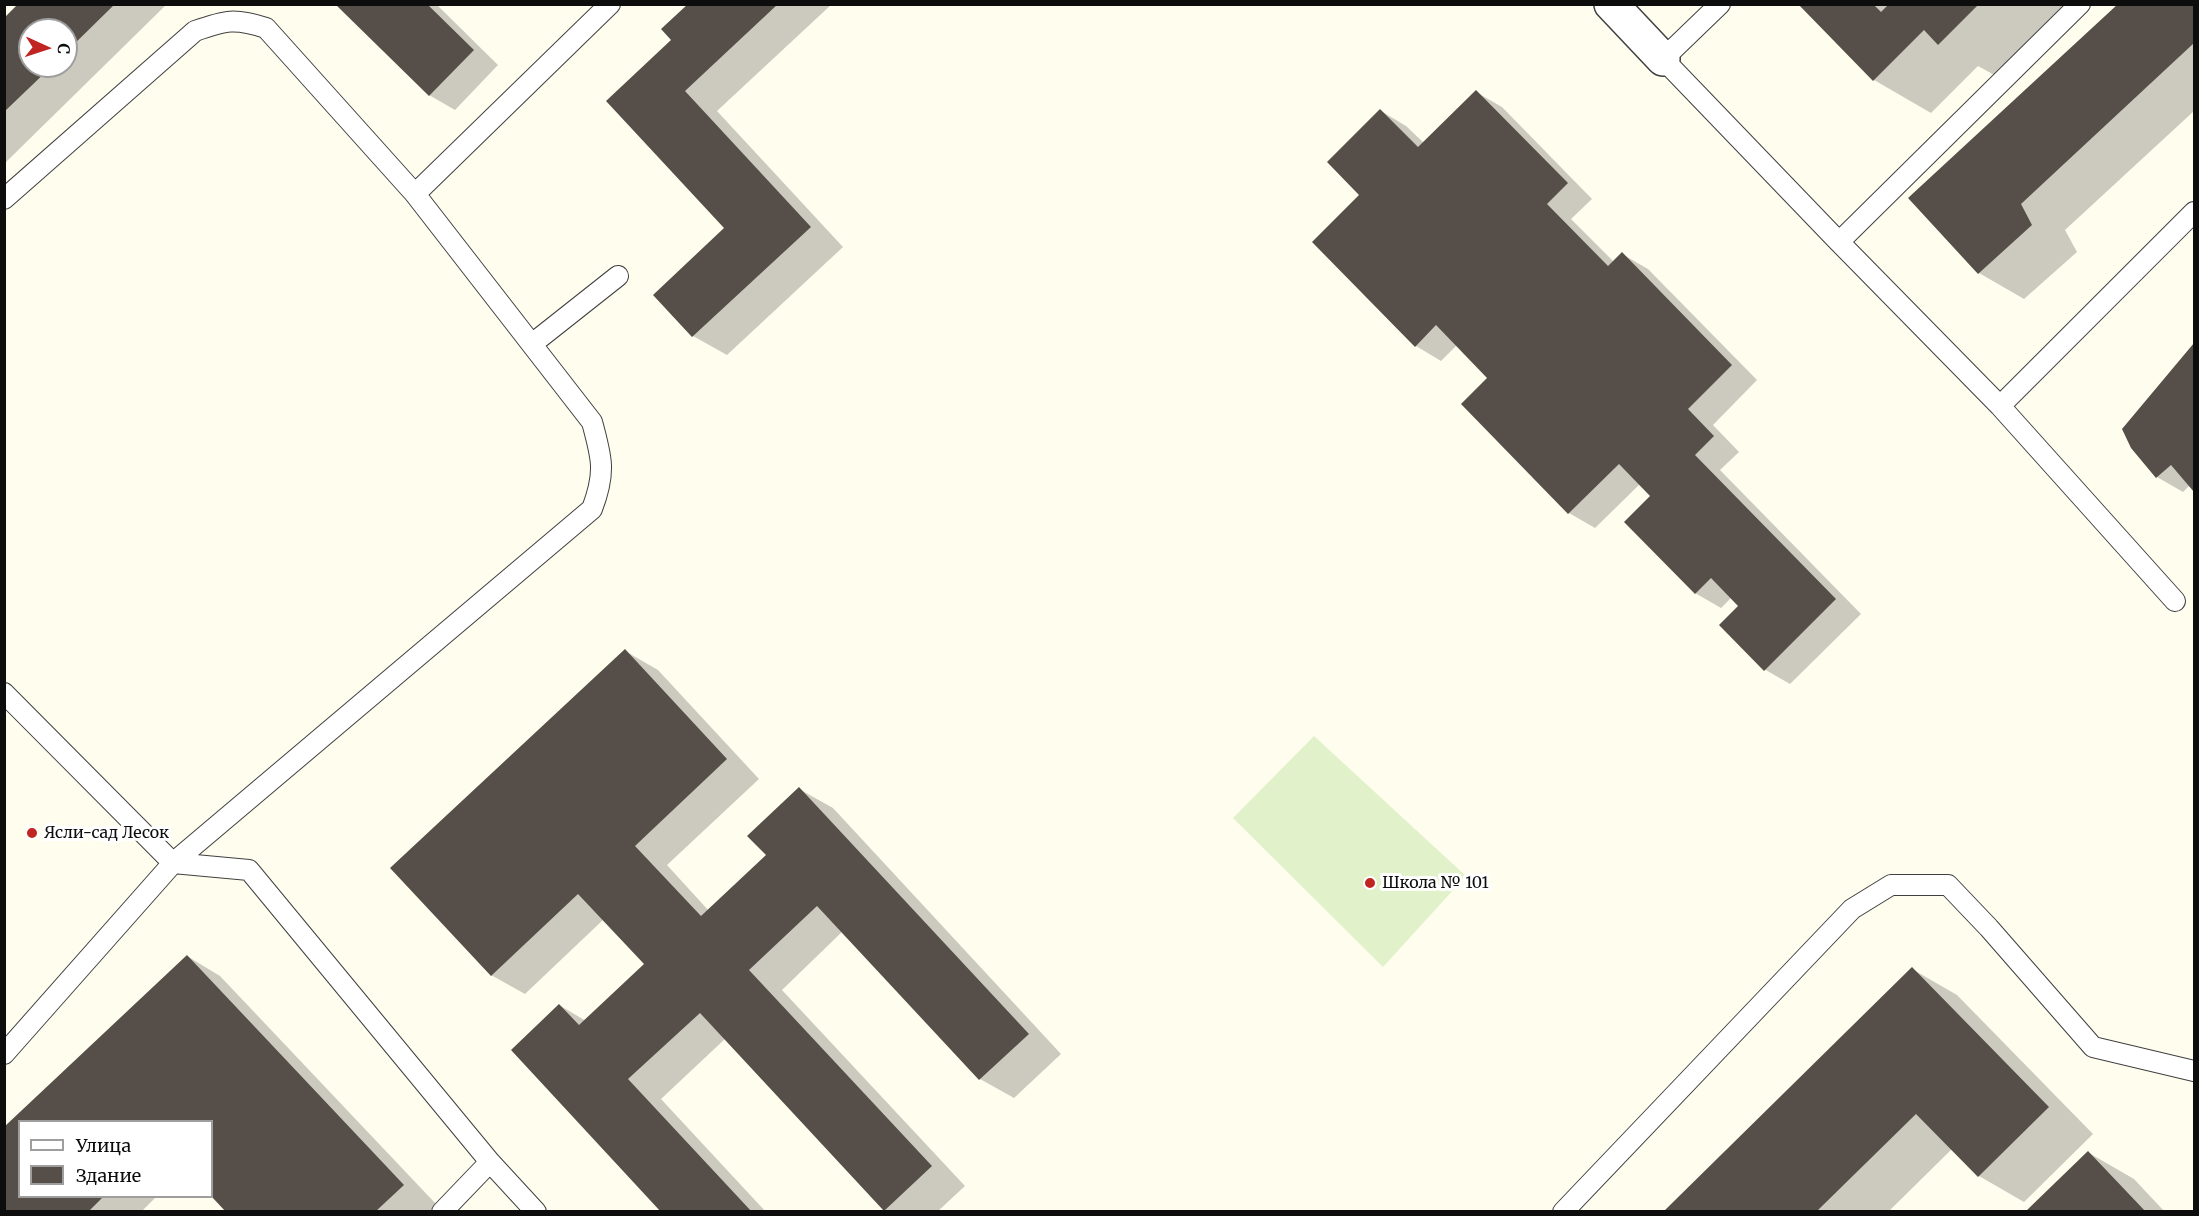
<!DOCTYPE html>
<meta charset="utf-8">
<style>
body{margin:0}
#map{position:relative;width:2199px;height:1216px;overflow:hidden;background:#fffdee;font-family:Merriweather,serif}
canvas{display:block}
.frame{position:absolute;inset:0;border:6px solid #0d0d0d;pointer-events:none}
.legend{position:absolute;left:18px;top:1120px;width:195px;height:78px;box-sizing:border-box;background:#fff;border:2px solid #9e9e9e;margin:0;padding:8px 10px;list-style:none;font-size:18px;color:#0d0d0d}
.legend li{display:flex;align-items:center;gap:12px;height:30px}
.legend b{width:30px;border:2px solid #9e9e9e}
.north{position:absolute;left:18px;top:18px;width:60px;height:60px;box-sizing:border-box;background:#fff;border:2px solid #9e9e9e;border-radius:50%;rotate:93deg;font-size:16px;font-weight:700;line-height:24px;text-align:center;color:#0d0d0d}
.north::after{content:'';display:block;margin:auto;width:21px;height:27px;background:#c12522;clip-path:polygon(50% 0,100% 100%,50% 72%,0 100%)}
</style>
<div id="map">
<canvas width="2199" height="1216"></canvas>
<div class="frame"></div>
<ul class="legend">
<li><b style="height:8px;background:#fff"></b>Улица</li>
<li><b style="height:16px;background:#564f49"></b>Здание</li>
</ul>
<div class="north">С</div>
</div>
<script>
const g = document.querySelector('canvas').getContext('2d');
g.lineJoin = 'round';
function paint(path, color) { g.fillStyle = color; g.fill(path, 'evenodd'); }
function stroke(path, color, width, dash) { g.strokeStyle = color; g.lineWidth = width; g.lineCap = dash ? 'butt' : 'round'; g.setLineDash(dash || []); g.stroke(path); }
function write(font, color, halo, rows, align = 'center') {
  g.font = font + ' Merriweather,serif'; g.lineWidth = 6; g.setLineDash([]); g.textBaseline = 'middle'; g.strokeStyle = halo; g.fillStyle = color; for (const [text, x, y, turn = 0] of rows) {
    g.save(); g.translate(x, y); g.rotate((+turn || 0) * Math.PI / 180); g.textAlign = isNaN(turn) ? turn : align; if (halo) g.strokeText(text, 0, 0); g.fillText(text, 0, 0); g.restore();
  }
}
paint(new Path2D(`
 M1314 736 1466 876 1383 967 1233 818Z`), '#e1f1c9');
paint(new Path2D(`
 M20 4H167L4 164V20ZM30 30H66V66H30Z
 M337 4H436L498 65 455 110 429 95Z
 M690 4H832L717 111 843 247 727 355 693 336 655 295 726 228 608 101 673 40Z
 M1800 4H2068L1996 76 1978 66 1931 113 1874 80Z
 M2120 4H2194V111L2065 230 2077 252 2024 299 1979 273Z
 M1476 92 1502 107 1592 199 1571 219 1614 262 1622 254 1648 269 1757 380 1713 425 1739 452 1720 470 1861 614 1790 684 1764 669 1740 606 1732 597 1721 608 1695 593 1652 496 1640 484 1595 528 1569 513 1463 404 1489 378 1457 345 1441 361 1416 346 1361 195 1381 111 1406 126 1424 143Z
 M2194 345V489L2190 485 2183 492 2157 477 2132 447 2124 429Z
 M625 651 658 670 759 779 667 865 709 911 768 855 799 789 833 808 1061 1054 1014 1098 980 1079 843 931 782 990 965 1186 937 1212H889L885 1209 726 1038 661 1099 766 1212H663L559 1005 586 1021 646 964 604 919 525 994 491 975Z
 M187 956 220 976 436 1204 429 1212H228L212 1194V1122H20V1196H157L141 1212H4V1130Z
 M1912 969 1957 995 2093 1134 2024 1202 1979 1176 1952 1149 1888 1212H1665Z
 M2089 1153 2134 1179 2165 1212H2030Z`), '#0003');
paint(new Path2D(`
 M18 4H115L66 52V30H30V66H52L4 112V18Z
 M335 4H427L474 50 429 96Z
 M688 4H778L685 91 811 227 692 337 653 295 724 228 606 101 671 40 661 29Z
 M1798 4H1873L1881 12 1889 4H1979L1938 45 1924 30 1873 81Z
 M2118 4H2194V43L2021 204 2032 225 1978 274 1908 198Z
 M1476 90 1568 183 1547 204 1608 266 1622 252 1732 365 1688 409 1714 436 1695 455 1836 599 1764 671 1719 625 1738 606 1711 578 1695 594 1624 522 1650 496 1619 464 1568 514 1461 404 1487 378 1436 325 1415 347 1312 242 1359 195 1327 162 1380 109 1418 147Z
 M2194 343V492L2171 465 2156 478 2131 448 2122 429Z
 M625 649 727 759 635 846 701 916 766 855 747 836 799 787 1029 1034 979 1080 817 906 749 970 932 1166 884 1211 700 1013 628 1079 752 1212H661L511 1050 559 1004 579 1025 644 964 578 894 491 976 390 868Z
 M187 955 404 1185 375 1212H226L212 1197V1122H20V1196H104L88 1212H4V1127Z
 M1912 967 2049 1107 1978 1177 1916 1114 1816 1212H1663Z
 M2088 1151 2146 1212H2028L2027 1210Z`), '#564f49');
const service = new Path2D(`
 M1720 4 1663 59 1839 242
 M2080 4 1839 242 2000 406 2175 601
 M4 199 195 31C226 20 235 18 266 28L415 194
 M532 344 618 276
 M2000 406 2194 212
 M4 693 173 863 249 870 490 1162 536 1212
 M4 1054 173 863 592 509C606 473 602 458 592 422L415 194 610 4
 M442 1212 490 1162
 M1563 1212 1852 909 1891 885H1948L1989 928 2093 1047 2194 1071`);
const minor = new Path2D(`
 M1611 4 1663 59`);
stroke(service, '#404040', 22);
stroke(minor, '#404040', 36);
stroke(service, '#fff', 20);
stroke(minor, '#fff', 33);
for (const [x, y, r, color] of [
 [32,833,6,"#c12522"],
 [1370,883,6,"#c12522"]
]) { const dot = new Path2D(); dot.arc(x, y, r, 0, 2 * Math.PI); g.fillStyle = color; g.fill(dot); stroke(dot, '#fff', 2); }
write('16px', '#0d0d0d', '#fff', [
 ["Ясли-сад Лесок",44,833],
 ["Школа № 101",1382,883]
], 'left');
</script>
